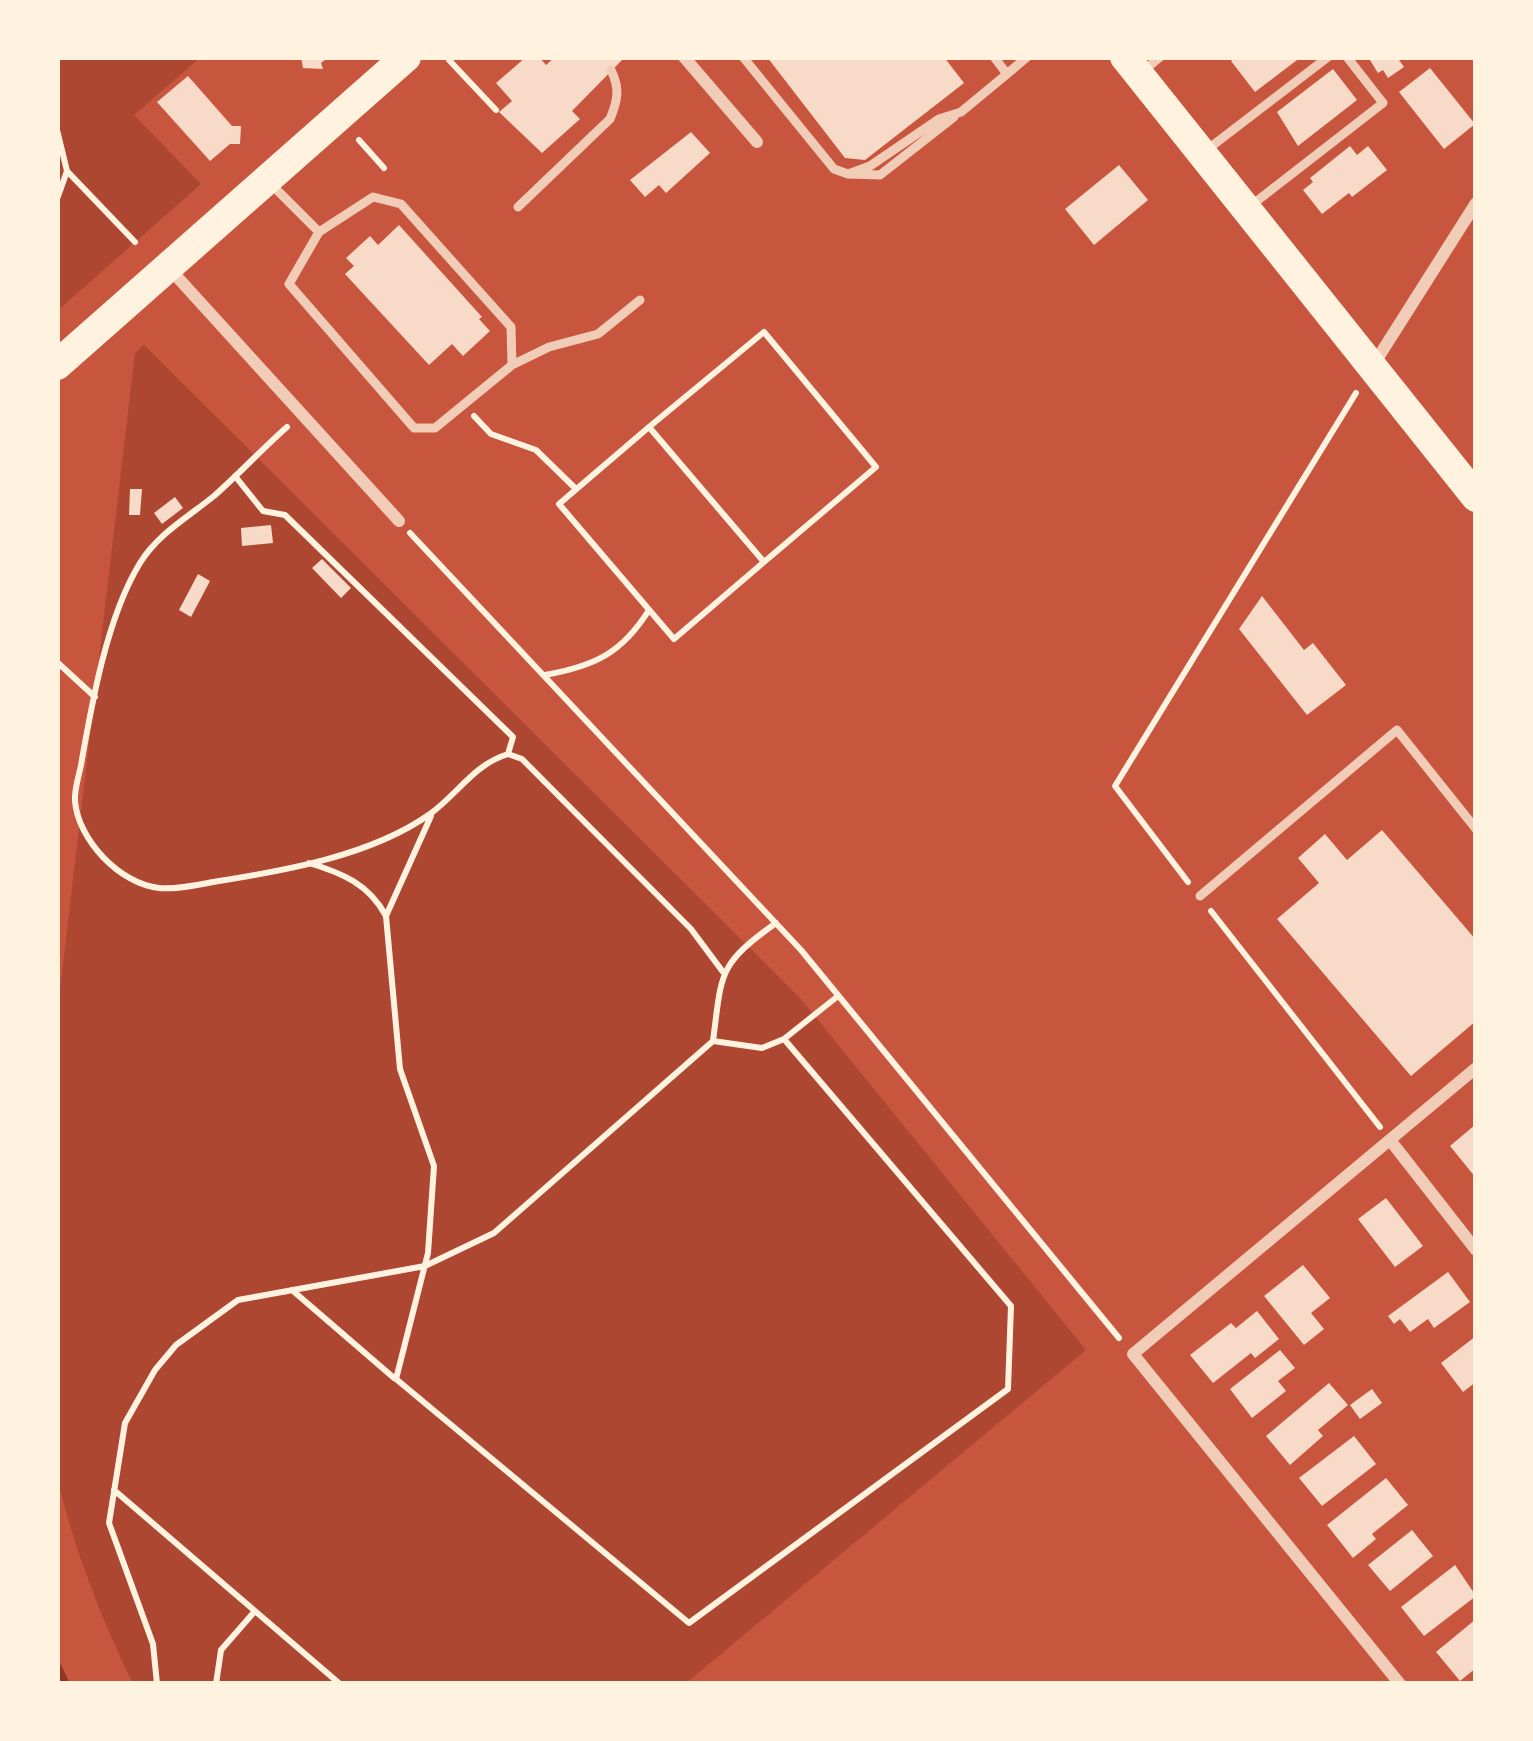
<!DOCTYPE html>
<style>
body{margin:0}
#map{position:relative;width:1533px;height:1741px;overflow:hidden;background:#c8553d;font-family:"Nunito Sans",sans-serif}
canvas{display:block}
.frame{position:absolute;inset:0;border:60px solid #fff3e0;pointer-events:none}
</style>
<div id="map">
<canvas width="1533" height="1741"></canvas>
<div class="frame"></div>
</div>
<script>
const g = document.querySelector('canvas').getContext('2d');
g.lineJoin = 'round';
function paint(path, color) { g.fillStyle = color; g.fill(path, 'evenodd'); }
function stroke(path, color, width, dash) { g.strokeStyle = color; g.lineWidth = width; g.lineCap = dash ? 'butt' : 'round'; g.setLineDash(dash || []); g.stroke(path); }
paint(new Path2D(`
 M57 57H201L134 115 201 184 57 311Z
 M144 345 800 998 1086 1350 685 1684H133C101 1617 74 1550 57 1477V1015L135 353Z`), '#ae4732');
stroke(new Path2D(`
 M57 1667 65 1684`), '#8f3625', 9);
paint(new Path2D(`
 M301 57H329L321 63 323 69 303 68Z
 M526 57H539L546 65 555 57H625L572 111 580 119 542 153 499 112 512 101 496 83Z
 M767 57H944L964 83 865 160 845 158Z
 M1236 57H1301L1255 92 1231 61Z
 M1368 57H1397L1404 67 1388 78 1383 70 1378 73Z
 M1430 68 1475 124 1444 149 1399 92Z
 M1333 69 1357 100 1298 146 1277 112Z
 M188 76 232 126H241L240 144H230L210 161 157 102Z
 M691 132 710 153 666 193 659 185 645 197 630 180Z
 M1350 146 1357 155 1368 146 1387 170 1352 197 1349 193 1322 214 1303 190 1313 182 1310 178Z
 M1119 165 1148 200 1094 245 1065 209Z
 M399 225 482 317 479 319 490 331 463 356 452 344 429 365 345 274 354 266 346 258 370 236 378 245Z
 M130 489H142L140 515H129Z
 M175 497 183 508 162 524 154 513Z
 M271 525 273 543 242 546 241 528Z
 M322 559 351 588 341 598 312 568Z
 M198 574 210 581 191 617 179 610Z
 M1262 596 1304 650 1313 643 1346 685 1307 715 1239 629Z
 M1382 830 1476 940V1021L1411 1076 1277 919 1319 883 1298 858 1325 834 1347 860Z
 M1476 1124V1178L1450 1146Z
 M1386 1198 1423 1246 1395 1267 1358 1219Z
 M1303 1265 1330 1298 1311 1313 1324 1329 1304 1345 1264 1296Z
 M1448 1272 1470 1302 1434 1328 1428 1319 1410 1332 1400 1319 1394 1324 1388 1316Z
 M1257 1311 1279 1339 1255 1358 1251 1353 1213 1383 1190 1355 1231 1323 1236 1328Z
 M1476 1336V1382L1463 1392 1441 1363Z
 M1280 1350 1295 1368 1278 1381 1286 1391 1252 1418 1230 1389Z
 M1329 1383 1348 1405 1318 1430 1323 1436 1290 1465 1266 1436Z
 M1372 1389 1382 1403 1360 1419 1350 1405Z
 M1354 1436 1376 1464 1322 1506 1299 1478Z
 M1386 1478 1408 1505 1372 1534 1376 1539 1353 1558 1327 1525Z
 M1412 1530 1433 1556 1390 1591 1368 1565Z
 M1455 1565 1476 1596 1424 1636 1401 1607Z
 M1476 1619V1668L1460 1681 1436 1652Z`), '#f7dbc8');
stroke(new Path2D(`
 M449 60 496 110
 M57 130 67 171 135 242
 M359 140 384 168
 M57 199 67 171
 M474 416 491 434 536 450 576 489
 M649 427 764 562 674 639 559 504Z
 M649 427 764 332 876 467 764 562
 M235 476 263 511 285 515 513 737 508 754C473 765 459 793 430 814 371 856 283 871 213 882 197 885 175 890 159 888 120 884 78 840 75 801 74 790 79 775 81 765 92 702 107 617 140 563 158 534 188 517 214 496 239 474 262 449 287 427
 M410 533 801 950 1119 1338
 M57 662 95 697
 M545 675C595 666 622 653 649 610
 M508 754 522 759 691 929 723 972
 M309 863C342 873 369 884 386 916L400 1069 434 1166 428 1253 396 1379 689 1623 1008 1389 1011 1306 784 1039 838 996
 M1188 882 1115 786 1356 393
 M1211 911 1380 1127
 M386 916 431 816
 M713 1041C722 973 717 965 776 923
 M292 1290 394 1378
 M114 1490 255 1611 221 1650 216 1684
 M255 1611 340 1684
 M157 1684 153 1644 109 1523 125 1423 155 1370 176 1345 238 1300 425 1266 494 1233 713 1041 762 1048 784 1039`), '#fff3e0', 6);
stroke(new Path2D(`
 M743 57 834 169 848 174 870 166 939 119 961 112 1007 74
 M994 57 1007 74 1027 57
 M1143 71 1160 57
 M1208 149 1328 57
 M848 174 880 175 954 117
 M271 184 319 232
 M373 197 401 204 511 327 512 365 435 428H414L289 284 319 232Z
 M1253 204 1383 103 1347 57
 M518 207 610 119C618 100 620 88 611 70
 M512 365 549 347 598 334 640 300
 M1200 896 1397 730 1476 829`), '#f1ccb7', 9);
stroke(new Path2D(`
 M684 57 757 142
 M169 268 399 521
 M1374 364 1476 203
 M1390 1140 1476 1250
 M1400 1684 1133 1354 1476 1068`), '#f1ccb7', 12);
stroke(new Path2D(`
 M57 365 406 57`), '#fff3e0', 30);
stroke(new Path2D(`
 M1125 57 1476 497`), '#fff3e0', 30);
</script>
